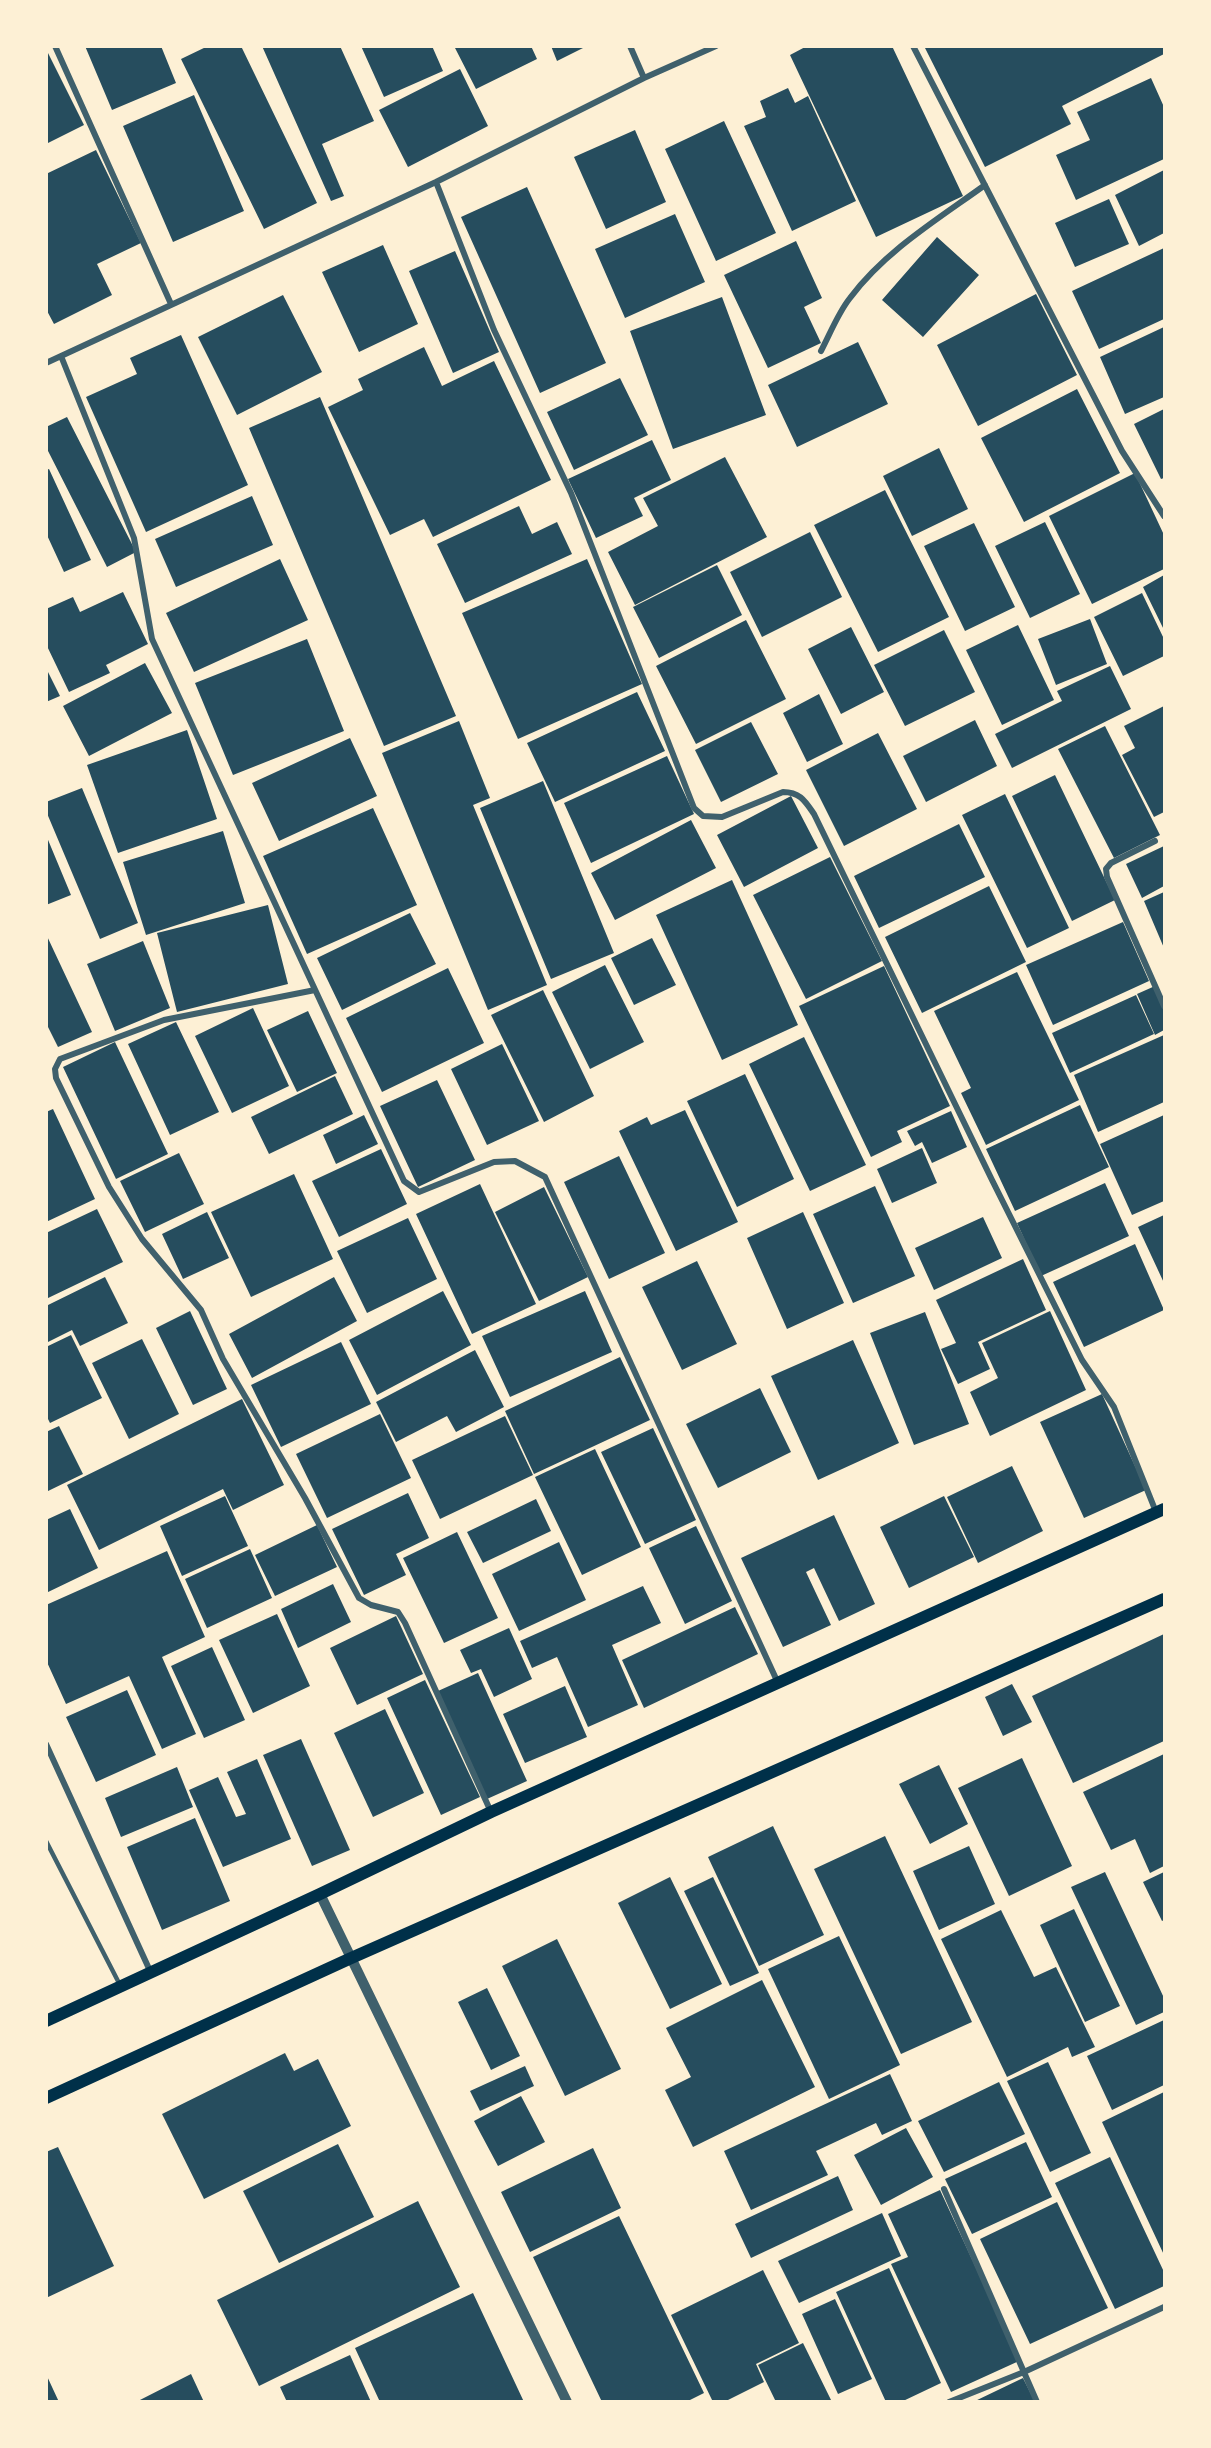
<!DOCTYPE html>
<style>
body{margin:0}
#map{position:relative;width:1211px;height:2448px;overflow:hidden;background:#fdf0d5;font-family:"IBM Plex Sans",sans-serif}
canvas{display:block}
.frame{position:absolute;inset:0;border:48px solid #fdf0d5;pointer-events:none}
</style>
<div id="map">
<canvas width="1211" height="2448"></canvas>
<div class="frame"></div>
</div>
<script>
const g = document.querySelector('canvas').getContext('2d');
g.lineJoin = 'round';
function paint(path, color) { g.fillStyle = color; g.fill(path, 'evenodd'); }
function stroke(path, color, width, dash) { g.strokeStyle = color; g.lineWidth = width; g.lineCap = dash ? 'butt' : 'round'; g.setLineDash(dash || []); g.stroke(path); }
paint(new Path2D(`
 M85 46H161L176 83 112 110Z
 M208 46H241L317 203 264 229 181 59Z
 M262 46H340L374 121 322 144 344 196 331 201Z
 M361 46H432L443 71 384 97Z
 M454 46H531L537 59 476 89Z
 M551 46H587L557 61Z
 M807 46H892L963 196 876 237 790 55Z
 M924 46H1164V54L1062 106 1071 124 985 167Z
 M46 49 84 125 46 144Z
 M460 69 488 126 408 167 379 110Z
 M1151 78 1164 107V159L1076 200 1056 155 1090 140 1077 112Z
 M788 88 795 103 808 96 856 201 792 231 744 126 766 117 760 101Z
 M194 95 244 211 173 242 123 126Z
 M724 121 776 233 716 261 665 149Z
 M635 130 666 202 606 229 574 157Z
 M96 150 141 243 97 264 112 295 54 324 46 309V174Z
 M1164 170V233L1139 246 1115 195Z
 M527 187 606 363 540 393 461 217Z
 M1109 199 1129 244 1075 267 1055 223Z
 M675 214 705 282 625 318 595 249Z
 M937 237 979 275 923 337 882 300Z
 M796 241 822 298 804 307 821 343 768 368 724 275Z
 M383 245 418 324 359 352 322 272Z
 M1164 248V319L1099 349 1072 291Z
 M455 251 499 352 453 373 409 271Z
 M1036 294 1077 375 978 426 937 345Z
 M283 295 322 372 237 415 198 337Z
 M722 297 766 415 673 449 630 331Z
 M1164 327V397L1125 414 1100 357Z
 M181 335 248 485 146 532 86 397 137 374 130 358Z
 M858 342 888 404 797 447 768 385Z
 M424 347 442 386 494 361 551 480 433 537 424 519 390 535 328 407 363 390 358 379Z
 M620 378 648 435 574 470 547 412Z
 M1077 389 1120 473 1024 522 981 438Z
 M320 397 456 716 384 746 249 428Z
 M1164 409V478L1161 479 1134 424Z
 M67 417 136 552 107 567 46 447V427Z
 M652 440 671 480 634 498 643 516 596 538 568 479Z
 M939 448 968 509 912 536 883 476Z
 M725 457 767 537 635 605 608 552 658 526 643 498Z
 M49 469 91 560 64 572 46 533V470Z
 M1135 473 1164 535V569L1092 604 1049 516Z
 M885 490 949 617 878 652 814 525Z
 M252 496 273 545 176 587 155 539Z
 M519 506 532 534 557 522 572 554 465 603 437 544Z
 M1045 522 1080 594 1030 618 995 546Z
 M974 523 1015 607 965 631 924 546Z
 M810 532 842 597 762 637 730 572Z
 M280 559 308 620 194 672 166 613Z
 M587 559 642 684 518 739 462 613Z
 M717 565 742 615 659 658 633 607Z
 M1164 575V630L1143 587Z
 M123 592 148 644 106 665 110 673 69 692 46 644V609L73 597 80 612Z
 M1142 593 1164 639V656L1123 676 1094 617Z
 M1090 619 1107 664 1056 685 1038 639Z
 M746 620 786 699 696 744 656 666Z
 M1018 625 1054 700 1002 725 966 650Z
 M851 627 884 692 841 714 808 649Z
 M944 630 975 692 905 726 874 665Z
 M307 639 344 731 233 775 195 683Z
 M145 663 172 713 89 756 63 706Z
 M1110 666 1131 709 1012 768 995 734 1062 701 1057 691Z
 M46 668 60 696 46 702Z
 M637 692 665 751 555 802 527 743Z
 M819 694 843 744 807 762 783 713Z
 M1164 706V812L1154 817 1122 755 1135 748 1124 726Z
 M975 720 997 766 926 802 903 756Z
 M459 721 490 798 473 805 547 985 488 1010 382 753Z
 M751 722 778 774 721 802 695 750Z
 M1105 726 1160 835 1114 858 1058 749Z
 M187 730 217 819 118 853 87 765Z
 M878 733 917 809 844 846 806 770Z
 M350 738 377 796 279 841 252 783Z
 M667 756 694 814 591 863 564 803Z
 M1055 775 1115 900 1072 921 1012 796Z
 M543 781 614 953 551 979 480 808Z
 M82 788 138 923 100 939 46 811V802Z
 M1005 794 1069 928 1027 948 962 815Z
 M791 796 818 848 744 887 717 835Z
 M373 808 417 905 307 954 263 856Z
 M691 820 716 868 615 920 591 873Z
 M959 824 985 877 879 928 854 876Z
 M223 831 245 903 146 935 123 862Z
 M46 835 71 895 46 905Z
 M1164 846V886L1142 898 1126 864Z
 M830 857 882 961 806 999 753 895Z
 M732 880 798 1025 722 1060 656 915Z
 M989 886 1026 962 922 1013 885 937Z
 M1164 892V948L1144 901Z
 M268 905 288 984 177 1012 157 933Z
 M410 913 436 964 342 1010 317 958Z
 M1123 922 1149 981 1053 1025 1026 965Z
 M46 934 92 1032 58 1047 46 1023Z
 M652 938 676 985 634 1005 611 958Z
 M143 941 170 1008 115 1031 87 964Z
 M605 965 644 1042 590 1069 552 992Z
 M884 966 950 1106 897 1131 902 1142 871 1157 799 1006Z
 M448 968 484 1043 382 1092 346 1018Z
 M1017 972 1079 1100 986 1145 961 1093 971 1088 934 1011Z
 M1155 986 1164 1008V1030L1155 1035 1137 994Z
 M543 990 594 1096 544 1122 491 1015Z
 M1136 995 1154 1034 1070 1073 1052 1033Z
 M253 1008 289 1086 232 1113 195 1036Z
 M308 1011 337 1073 297 1092 267 1030Z
 M176 1022 219 1112 170 1135 128 1044Z
 M1164 1035V1102L1098 1132 1074 1075Z
 M804 1037 866 1165 810 1191 749 1064Z
 M115 1042 168 1154 116 1179 63 1067Z
 M502 1044 539 1121 487 1145 451 1069Z
 M745 1074 794 1179 737 1207 687 1101Z
 M335 1076 353 1114 269 1154 251 1117Z
 M437 1080 475 1160 418 1187 380 1106Z
 M1080 1105 1109 1167 1015 1211 986 1149Z
 M53 1109 95 1199 46 1222V1112Z
 M685 1110 738 1222 676 1251 619 1131 647 1117 651 1125Z
 M951 1111 967 1147 932 1163 922 1142 915 1146 907 1131Z
 M364 1115 378 1144 336 1164 323 1135Z
 M1164 1115V1201L1132 1215 1100 1144Z
 M922 1148 937 1183 892 1203 877 1169Z
 M381 1149 407 1204 339 1237 312 1181Z
 M179 1153 204 1204 145 1232 120 1181Z
 M619 1156 665 1253 609 1279 564 1182Z
 M294 1174 333 1259 251 1297 211 1212Z
 M1105 1183 1129 1236 1041 1276 1017 1223Z
 M480 1184 536 1304 472 1334 416 1214Z
 M875 1186 915 1276 853 1303 813 1214Z
 M544 1187 588 1277 539 1301 495 1212Z
 M97 1209 123 1262 46 1299V1233Z
 M207 1212 229 1258 183 1279 162 1234Z
 M803 1212 844 1303 787 1329 747 1238Z
 M1164 1215V1283L1138 1227Z
 M983 1217 1002 1258 934 1290 915 1248Z
 M408 1218 437 1279 367 1313 337 1251Z
 M1135 1244 1164 1310 1084 1347 1053 1282Z
 M1023 1259 1046 1310 978 1342 990 1369 958 1384 941 1349 956 1343 936 1300Z
 M697 1261 737 1344 682 1370 642 1287Z
 M105 1277 128 1323 80 1346 72 1330 46 1343V1306Z
 M334 1277 357 1321 252 1378 229 1334Z
 M443 1291 471 1345 377 1395 349 1340Z
 M585 1291 612 1352 510 1397 482 1336Z
 M190 1311 227 1389 193 1405 156 1328Z
 M1050 1311 1086 1390 990 1436 970 1392 998 1378 982 1343Z
 M925 1312 969 1424 914 1445 870 1333Z
 M71 1335 102 1398 50 1423 46 1415V1347Z
 M142 1339 179 1414 129 1439 92 1363Z
 M853 1340 899 1443 818 1480 771 1376Z
 M341 1342 371 1404 281 1447 251 1385Z
 M475 1350 504 1407 456 1432 447 1416 396 1442 376 1402Z
 M620 1357 650 1420 534 1474 505 1411Z
 M760 1388 791 1452 718 1488 686 1424Z
 M1102 1394 1146 1490 1084 1518 1040 1422Z
 M242 1399 284 1485 233 1510 223 1489 99 1550 67 1485Z
 M380 1414 411 1478 327 1518 296 1454Z
 M505 1416 533 1475 440 1519 412 1460Z
 M59 1426 83 1474 46 1492V1432Z
 M653 1428 696 1520 645 1544 601 1452Z
 M595 1449 641 1547 582 1575 535 1477Z
 M1012 1466 1043 1531 978 1563 947 1497Z
 M408 1493 429 1538 396 1554 406 1575 364 1595 332 1529Z
 M225 1496 248 1546 182 1576 160 1526Z
 M944 1496 974 1557 909 1588 880 1527Z
 M536 1499 551 1531 483 1563 467 1532Z
 M70 1509 98 1568 46 1593V1520Z
 M834 1515 875 1604 839 1621 814 1568 806 1572 831 1625 783 1647 741 1558Z
 M317 1525 337 1567 275 1596 255 1555Z
 M696 1526 732 1601 685 1624 649 1548Z
 M457 1532 498 1618 444 1643 403 1558Z
 M559 1542 586 1600 519 1631 492 1574Z
 M250 1549 272 1598 207 1628 185 1579Z
 M167 1551 205 1637 162 1657 196 1734 162 1749 129 1676 66 1704 46 1660V1605Z
 M333 1584 351 1622 298 1648 281 1609Z
 M643 1586 661 1623 612 1645 638 1705 588 1727 557 1657 532 1668 520 1641Z
 M735 1607 758 1654 644 1708 622 1660Z
 M277 1614 310 1686 253 1713 219 1640Z
 M396 1616 423 1674 357 1705 330 1648Z
 M509 1628 532 1679 494 1697 481 1669 471 1673 460 1650Z
 M1164 1634V1741L1073 1783 1032 1696Z
 M212 1647 245 1720 204 1738 171 1666Z
 M478 1673 527 1781 487 1799 438 1691Z
 M425 1680 480 1797 441 1815 387 1698Z
 M1012 1684 1032 1722 1003 1736 985 1697Z
 M565 1686 587 1737 525 1763 503 1714Z
 M127 1690 156 1755 96 1782 66 1717Z
 M385 1709 424 1793 373 1817 334 1733Z
 M301 1739 350 1850 312 1866 263 1755Z
 M1164 1754V1866L1150 1873 1135 1839 1111 1850 1083 1792Z
 M1022 1758 1072 1866 1009 1896 958 1788Z
 M257 1759 291 1839 223 1867 189 1790 218 1777 236 1817 246 1814 227 1772Z
 M939 1765 968 1824 930 1844 899 1784Z
 M177 1767 193 1807 121 1837 105 1798Z
 M195 1818 230 1901 162 1930 127 1847Z
 M773 1826 824 1935 759 1966 708 1857Z
 M885 1836 972 2022 901 2054 814 1869Z
 M969 1846 995 1904 939 1930 913 1871Z
 M1105 1872 1164 1998V2012L1136 2025 1071 1887Z
 M1164 1872V1920L1162 1921 1143 1882Z
 M670 1877 722 1984 670 2009 618 1903Z
 M713 1877 759 1973 730 1986 684 1891Z
 M1074 1909 1120 2006 1085 2022 1040 1925Z
 M1001 1910 1034 1977 1056 1967 1095 2047 1072 2057 1068 2047 1007 2077 941 1939Z
 M839 1936 900 2065 829 2099 768 1969Z
 M557 1939 621 2069 565 2096 502 1966Z
 M762 1980 815 2087 693 2147 665 2090 691 2077 666 2028Z
 M487 1988 520 2056 491 2070 458 2002Z
 M1164 2020V2085L1112 2110 1087 2056Z
 M285 2053 294 2071 318 2059 351 2126 204 2199 162 2114Z
 M1048 2062 1091 2153 1050 2172 1007 2081Z
 M525 2066 534 2086 480 2111 470 2091Z
 M890 2074 912 2121 882 2135 876 2123 816 2151 828 2175 751 2210 724 2151Z
 M999 2082 1025 2134 944 2172 918 2121Z
 M1164 2092V2255L1102 2122Z
 M521 2096 545 2142 498 2166 474 2121Z
 M906 2128 933 2177 881 2205 854 2155Z
 M1026 2142 1052 2197 972 2234 945 2179Z
 M338 2144 374 2217 279 2263 243 2191Z
 M58 2147 114 2266 46 2298V2152Z
 M593 2148 621 2208 530 2252 501 2192Z
 M1110 2157 1164 2272V2286L1115 2309 1055 2183Z
 M838 2176 853 2210 751 2258 735 2224Z
 M940 2190 1019 2361 951 2392 891 2264 908 2257 888 2214Z
 M418 2201 460 2287 259 2386 217 2300Z
 M1057 2202 1108 2308 1030 2344 980 2239Z
 M882 2213 901 2256 799 2303 778 2261Z
 M619 2216 704 2393 686 2402H602L533 2257Z
 M889 2268 941 2383 901 2402H886L836 2292Z
 M763 2270 799 2343 756 2364 764 2382 724 2402H713L671 2315Z
 M473 2293 524 2402H380L355 2348Z
 M835 2299 872 2379 838 2394 802 2314Z
 M803 2343 832 2402H776L758 2365Z
 M350 2355 371 2402H287L280 2387Z
 M46 2374 59 2402H46Z
 M191 2374 204 2402H136Z
 M1023 2378 1035 2402H973Z`), '#264d5e');
stroke(new Path2D(`
 M46 1841 120 1985`), '#3f606c', 4.5);
stroke(new Path2D(`
 M55 46 171 304
 M630 46 644 78
 M913 46 1122 451 1164 516
 M436 182 494 330 571 493 694 808 703 816 722 817 783 792C800 792 805 801 814 814L992 1180 1082 1360 1114 1407 1156 1512
 M821 351C830 334 838 313 850 298 885 251 938 219 985 185
 M61 356 134 538 152 639 404 1181 419 1192 494 1162 515 1161 545 1177 778 1683
 M46 363 436 182 644 78 716 46
 M1155 841 1111 863 1106 869 1107 877 1164 1006
 M315 990 164 1020 60 1059 55 1069 56 1078 109 1187 142 1239 201 1310 223 1359 305 1498 359 1598 371 1605 398 1612 405 1623 491 1812
 M46 1744 151 1973
 M944 2189 1037 2402
 M949 2402 1024 2372 1164 2307`), '#3f606c', 6);
stroke(new Path2D(`
 M320 1894 567 2402`), '#3f606c', 10);
stroke(new Path2D(`
 M46 2021 320 1894 491 1812 1164 1509
 M46 2098 349 1959 1164 1599`), '#003049', 12);
</script>
